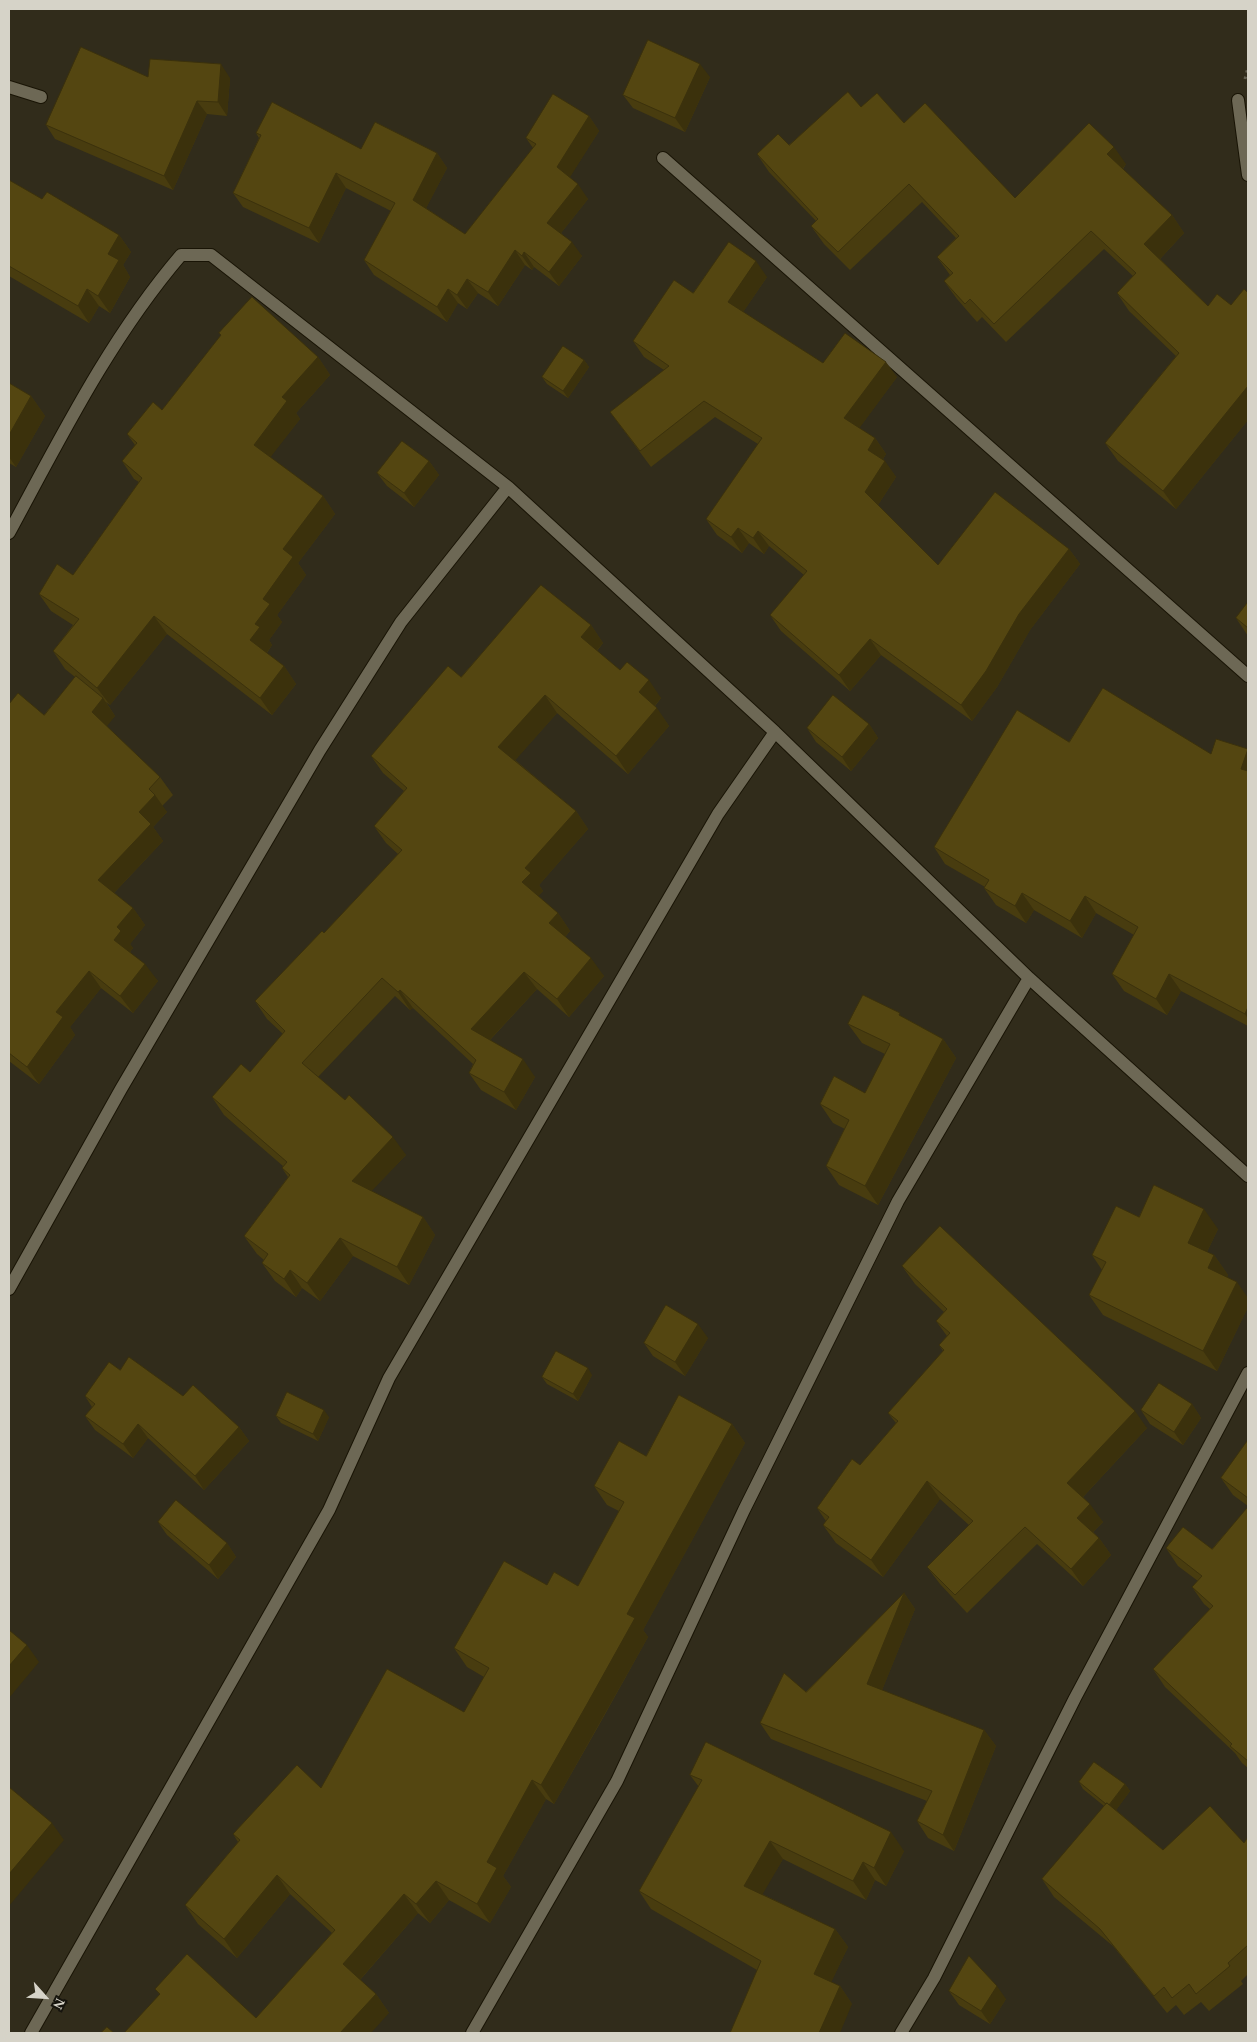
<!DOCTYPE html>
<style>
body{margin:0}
#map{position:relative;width:1257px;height:2042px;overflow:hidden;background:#312c1b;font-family:Georgia,serif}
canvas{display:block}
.frame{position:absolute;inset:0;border:10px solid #d6d3c8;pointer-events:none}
.north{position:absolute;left:20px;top:1972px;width:50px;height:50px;-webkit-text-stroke:4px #16140d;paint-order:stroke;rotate:116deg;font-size:14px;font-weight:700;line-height:20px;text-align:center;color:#d6d3c8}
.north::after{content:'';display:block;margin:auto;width:18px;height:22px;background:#d6d3c8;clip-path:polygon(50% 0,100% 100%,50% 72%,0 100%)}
</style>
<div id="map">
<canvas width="1257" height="2042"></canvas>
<div class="frame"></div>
<div class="north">N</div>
</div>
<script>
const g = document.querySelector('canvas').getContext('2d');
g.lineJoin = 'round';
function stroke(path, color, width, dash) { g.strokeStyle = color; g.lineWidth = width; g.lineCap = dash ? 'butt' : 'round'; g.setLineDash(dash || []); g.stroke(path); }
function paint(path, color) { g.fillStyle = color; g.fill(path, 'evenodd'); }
const minor = new Path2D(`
 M9 87 41 97
 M1238 100 1248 175
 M663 158 1248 676
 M9 533C61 437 110 338 181 255H211L508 487 775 732 1029 978 1248 1176
 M9 1289 121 1089 320 750 401 622 508 487
 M31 2033 329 1510 389 1378 718 814 775 732
 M472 2033 617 1781 744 1510 898 1201 1029 978
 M901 2033 934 1978 1075 1698 1248 1373`);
stroke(minor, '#191405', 14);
stroke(new Path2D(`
 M1245 79 1248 67`), '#635f50', 3, [2.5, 4]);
stroke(minor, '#6d6855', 12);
paint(new Path2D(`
 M148 77 230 78 227 116 207 114 173 190 55 139 46 125Z
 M710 77 685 132 633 108 623 95Z
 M861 107 904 123 1015 198 1126 164 1123 169 1172 215 1184 233 1160 259 1208 306 1231 305 1248 293V420L1176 509 1118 461 1105 443 1176 356 1129 311 1117 293 1133 276 1104 249 1006 342 982 317 977 322 957 299 944 281 950 275 937 257 956 238 922 202 850 270 824 244 811 226 816 221 769 172 757 154 789 145Z
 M589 116 599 131 569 178 588 199 561 233 582 256 559 286 534 267 532 270 525 265 498 306 478 293 467 309 458 303 447 322 374 275 364 260 391 211 346 188 319 243 243 207 233 193 259 138 256 133 361 149 437 153 447 168 426 208 465 234 533 148 526 138Z
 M9 180 42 199 119 235 131 252 123 265 130 277 110 313 99 306 89 323 9 276Z
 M767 277 743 312 823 363 897 377 859 428 875 438 886 454 883 459 896 477 878 505 938 565 1069 549 1080 564 1030 630 997 687 972 721 881 655 850 691 781 631 770 615 804 575 769 546 764 554 749 543 742 553 717 535 706 519 758 444 715 417 651 467 610 412 664 370 644 357 633 341 693 293Z
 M219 333 318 357 330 375 296 413 300 419 270 457 323 496 335 514 298 563 306 575 277 615 282 622 269 640 272 645 267 653 284 666 296 684 272 715 167 634 110 705 106 702 115 716 106 726 160 777 173 795 162 806 167 812 153 827 163 841 114 893 133 908 145 925 130 944 133 948 130 952 158 981 133 1013 101 988 70 1027 75 1035 39 1084 9 1061V704L44 715 75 677 65 669 53 651 73 625 51 611 39 594 73 575 139 482 134 479 122 461 135 445 127 434 162 410 221 336Z
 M584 360 589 367 568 398 547 384 542 377Z
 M9 383 31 396 45 416 16 467 9 463Z
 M429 461 439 475 414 507 387 486 377 473Z
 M1248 602V636L1236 618Z
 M591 625 603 643 597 651 620 670 661 698 655 706 669 726 628 774 557 713 515 760 576 811 588 829 539 885 543 891 538 896 558 913 570 931 565 937 604 976 569 1017 537 989 490 1040 535 1077 516 1110 481 1090 469 1073 473 1064 413 1008 410 1010 395 996 318 1077 406 1155 371 1191 423 1217 435 1235 409 1285 353 1256 320 1301 302 1288 296 1297 275 1281 262 1263 264 1260 257 1254 244 1236 288 1177 282 1168 283 1166 224 1115 212 1097 250 1072 283 1034 267 1019 255 1001 324 933 398 854 386 843 374 826 404 791 383 773 371 756 461 677Z
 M869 724 878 738 851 771 816 742 807 728Z
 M1069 742 1211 754 1248 750V1026L1181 991 1167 1015 1124 991 1112 974 1134 935 1096 913 1082 938 1034 910 1026 923 996 905 984 888 985 887 945 864 934 847Z
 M903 1017 943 1039 956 1058 878 1205 839 1185 826 1166 845 1129 833 1123 820 1104 865 1093 885 1054 862 1043 848 1024Z
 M1139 1217 1218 1229 1207 1252 1214 1255 1228 1275 1227 1277 1248 1298V1307L1217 1371 1103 1315 1089 1295 1102 1270 1092 1255Z
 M902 1266 1147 1428 1083 1497 1103 1522 1093 1532 1099 1538 1111 1555 1083 1586 1037 1544 967 1613 940 1584 927 1567 969 1525 940 1499 883 1577 836 1543 823 1525 826 1521 817 1508 860 1465 896 1423 888 1413 943 1351 939 1345 947 1336 936 1321 944 1312 915 1284Z
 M708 1338 685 1376 653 1356 644 1343Z
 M120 1370 183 1396 239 1427 249 1441 204 1490 148 1438 133 1458 95 1430 85 1416 92 1407 85 1396Z
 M592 1375 578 1401 547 1384 542 1377Z
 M1192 1404 1201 1418 1183 1445 1150 1424 1141 1410Z
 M276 1416 329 1417 318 1441 281 1423Z
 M732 1424 745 1443 643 1630 648 1637 599 1725 554 1804 546 1799 503 1876 511 1887 490 1923 449 1900 430 1923 418 1913 360 1980 376 1994 389 2013 124 2033 160 1995 155 1989 256 2018 332 1933 290 1894 237 1958 198 1924 185 1905 238 1842 233 1834 464 1712 484 1677 467 1667 454 1648 547 1585 578 1586 619 1511 607 1505 594 1486 646 1456Z
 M1248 1440V1506L1233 1495 1221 1478Z
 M1248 1507V1768L1242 1763 1235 1753 1165 1687 1153 1669 1210 1609 1204 1604 1192 1587 1198 1581 1178 1566 1166 1548 1212 1549Z
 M158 1522 227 1543 236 1557 218 1579 167 1535Z
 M904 1593 915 1609 882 1690 984 1730 996 1746 954 1851 928 1838 917 1821 927 1801 771 1739 760 1723 806 1692Z
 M690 1775 904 1851 886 1886 875 1880 866 1900 783 1859 762 1894 835 1929 848 1947 831 1982 840 1986 852 2004 757 1970 651 1909 639 1891 699 1787Z
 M1079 1782 1125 1784 1130 1791 1116 1810 1163 1850 1244 1843 1248 1837V1974L1241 1981 1243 1984 1209 2011 1201 2002 1184 2015 1176 2005 1167 2013 1113 1946 1054 1897 1042 1879 1104 1806 1083 1789Z
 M949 1991 1006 1999 990 2024 959 2005Z`), '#483c0f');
paint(new Path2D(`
 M221 64 230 78 227 116 218 102Z
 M700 64 710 77 685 132 675 118Z
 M197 101 207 114 173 190 164 176Z
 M589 116 599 131 567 182 557 167Z
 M1114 147 1126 164 1120 172 1107 154Z
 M437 153 447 168 423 214 413 200Z
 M336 173 346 188 319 243 309 228Z
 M578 184 588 199 557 238 547 223Z
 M1172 215 1184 233 1157 262 1144 244Z
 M119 235 131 252 123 265 130 277 110 313 98 296 108 254Z
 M572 242 582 256 559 286 549 272Z
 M515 250 525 265 498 306 488 292Z
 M524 252 534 267 532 270 522 256Z
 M756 261 767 277 739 318 728 302Z
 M467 279 478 293 467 309 457 295Z
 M87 289 99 306 89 323 78 306Z
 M448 289 458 303 447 322 437 307Z
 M318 357 330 375 296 413 300 419 266 463 254 445 282 397Z
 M584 360 589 367 568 398 563 391Z
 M886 362 897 377 855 434 844 418Z
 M1248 386V420L1176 509 1163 491Z
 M31 396 45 416 16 467 9 457V435Z
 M875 438 886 454 879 465 868 450Z
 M429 461 439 475 414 507 404 493Z
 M885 461 896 477 876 508 865 492Z
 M323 496 335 514 298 563 306 575 277 615 282 622 269 640 272 645 263 658 250 640 263 599 283 549Z
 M738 528 749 543 742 553 731 537Z
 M758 531 769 546 764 554 753 538Z
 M1069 549 1080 564 1030 630 997 687 972 721 961 705 1019 614Z
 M154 616 167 634 110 705 97 688Z
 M591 625 603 643 593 655 581 637Z
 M870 639 881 655 850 691 839 675Z
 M284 666 296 684 272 715 260 698Z
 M649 680 661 698 651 710 639 692Z
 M545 695 557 713 511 765 498 747Z
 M103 698 115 716 104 730 92 712Z
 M657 708 669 726 628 774 616 756Z
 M869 724 878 738 851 771 842 757Z
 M1248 749V779L1241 769Z
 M155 795 167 812 153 827 163 841 110 897 98 880 139 812Z
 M576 811 588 829 539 885 543 891 535 900 522 882 525 868Z
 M1022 893 1034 910 1026 923 1015 906Z
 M1085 896 1096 913 1082 938 1070 921Z
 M133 908 145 925 130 944 133 948 126 957 114 940 117 927Z
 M558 913 570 931 561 941 549 923Z
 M591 958 604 976 569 1017 557 999Z
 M145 964 158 981 133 1013 120 996Z
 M89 971 101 988 70 1027 75 1035 39 1084 27 1067 56 1012Z
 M524 972 537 989 483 1047 471 1029Z
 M1169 974 1181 991 1167 1015 1156 999Z
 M400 990 413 1008 410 1010 398 992Z
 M1248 1007V1019L1245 1014Z
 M943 1039 956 1058 878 1205 865 1186Z
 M523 1059 535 1077 516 1110 504 1092Z
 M393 1137 406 1155 364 1199 352 1181Z
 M1204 1209 1218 1229 1202 1262 1188 1243Z
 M423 1217 435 1235 409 1285 397 1267Z
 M340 1238 353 1256 320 1301 307 1283Z
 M1214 1255 1228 1275 1222 1288 1208 1268Z
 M290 1270 302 1288 296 1297 284 1279Z
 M1237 1282 1248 1298V1307L1217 1371 1203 1351Z
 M698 1324 708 1338 685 1376 675 1362Z
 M588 1368 592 1375 578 1401 573 1394Z
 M1192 1404 1201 1418 1183 1445 1174 1432Z
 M324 1410 329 1417 318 1441 313 1434Z
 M1135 1411 1147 1428 1080 1500 1067 1483Z
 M138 1424 148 1438 133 1458 123 1444Z
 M732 1424 745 1443 643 1630 648 1637 554 1804 541 1785 627 1614Z
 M239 1427 249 1441 204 1490 195 1476Z
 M927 1481 940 1499 883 1577 871 1560Z
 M1090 1504 1103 1522 1089 1536 1077 1518Z
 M1099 1538 1111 1555 1083 1586 1071 1569Z
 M227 1543 236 1557 218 1579 209 1565Z
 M904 1593 915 1609 878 1700 867 1684Z
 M27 1645 39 1662 9 1698V1666Z
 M984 1730 996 1746 954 1851 943 1835Z
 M532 1780 546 1799 503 1876 511 1887 490 1923 477 1904 487 1862Z
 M1125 1784 1130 1791 1114 1813 1109 1806Z
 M52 1823 64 1840 9 1906V1874Z
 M891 1832 904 1851 886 1886 874 1868Z
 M770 1841 783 1859 757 1904 744 1886Z
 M863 1862 875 1880 866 1900 853 1881Z
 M277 1875 290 1894 237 1958 224 1939Z
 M436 1881 449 1900 430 1923 416 1904Z
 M404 1894 418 1913 357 1983 343 1964Z
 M835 1929 848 1947 826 1993 814 1974Z
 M840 1986 852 2004 840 2033H819Z
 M997 1986 1006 1999 990 2024 981 2011Z
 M376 1994 389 2013 371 2033H340Z`), '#3b310c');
const building = new Path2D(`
 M648 40 700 64 675 118 623 95Z
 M81 47 148 77 150 59 221 64 218 102 197 101 164 176 46 125Z
 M848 92 861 107 877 93 904 123 925 103 1015 198 1089 123 1114 147 1107 154 1172 215 1144 244 1208 306 1217 294 1231 305 1244 289 1248 293V386L1163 491 1105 443 1179 353 1117 293 1136 273 1091 231 994 324 970 299 965 304 944 281 953 273 937 257 959 236 909 184 838 252 811 226 818 219 757 154 778 134 789 145Z
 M553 94 589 116 557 167 578 184 547 223 572 242 549 272 524 252 522 256 515 250 488 292 467 279 457 295 448 289 437 307 364 260 395 203 336 173 309 228 233 193 261 135 256 133 272 102 361 149 375 122 437 153 413 200 465 234 536 144 526 138Z
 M9 180 42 199 47 192 119 235 108 254 119 260 98 296 87 289 78 306 9 266Z
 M729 242 756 261 728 302 823 363 845 333 886 362 844 418 875 438 868 450 885 461 865 492 938 565 995 492 1069 549 1019 614 986 671 961 705 870 639 839 675 770 615 807 571 758 531 753 538 738 528 731 537 706 519 762 438 704 401 640 451 610 412 669 366 633 341 674 280 693 293Z
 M252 297 318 357 282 397 287 401 254 445 323 496 283 549 293 557 263 599 270 604 255 624 260 627 250 640 284 666 260 698 154 616 97 688 53 651 79 619 39 594 57 564 73 575 142 478 122 461 137 443 127 434 153 402 162 410 221 335 219 333Z
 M563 346 584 360 563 391 542 377Z
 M9 383 31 396 9 435Z
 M402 441 429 461 404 493 377 473Z
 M541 585 591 625 581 637 620 670 627 662 649 680 639 692 657 708 616 756 545 695 498 747 576 811 525 868 531 873 522 882 558 913 549 923 591 958 557 999 524 972 471 1029 523 1059 504 1092 469 1073 476 1060 400 990 398 992 382 978 302 1063 345 1100 349 1095 393 1137 352 1181 423 1217 397 1267 340 1238 307 1283 290 1270 284 1279 262 1263 268 1254 244 1236 290 1175 282 1168 287 1162 212 1097 241 1064 250 1072 285 1031 255 1001 322 931 324 933 402 850 374 826 407 788 371 756 448 666 461 677Z
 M1248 602V628L1236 618Z
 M76 676 103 698 92 712 160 777 149 789 155 795 139 812 151 824 98 880 133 908 117 927 121 931 114 940 145 964 120 996 89 971 56 1012 63 1017 27 1067 9 1053V704L18 693 44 715Z
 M1103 688 1211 754 1216 739 1248 749 1241 769 1248 771V1007L1245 1014 1169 974 1156 999 1112 974 1138 927 1085 896 1070 921 1022 893 1015 906 984 888 989 880 934 847 1017 710 1069 742Z
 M833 695 869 724 842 757 807 728Z
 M863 995 900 1013 899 1015 943 1039 865 1186 826 1166 849 1120 820 1104 834 1076 865 1093 890 1044 848 1024Z
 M1154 1185 1204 1209 1188 1243 1214 1255 1208 1268 1237 1282 1203 1351 1089 1295 1106 1262 1092 1255 1116 1206 1139 1217Z
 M940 1226 1135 1411 1067 1483 1090 1504 1077 1518 1099 1538 1071 1569 1025 1527 955 1595 927 1567 973 1521 927 1481 871 1560 823 1525 829 1517 817 1508 852 1459 860 1465 898 1421 888 1413 944 1350 939 1345 950 1333 936 1321 947 1309 902 1266Z
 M666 1305 698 1324 675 1362 644 1343Z
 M556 1351 588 1368 573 1394 542 1377Z
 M129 1357 183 1396 193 1385 239 1427 195 1476 138 1424 123 1444 85 1416 95 1404 85 1396 109 1362 120 1370Z
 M1159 1383 1192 1404 1174 1432 1141 1410Z
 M287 1392 324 1410 313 1434 276 1416Z
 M679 1395 732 1424 627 1614 635 1618 586 1706 541 1785 532 1780 487 1862 497 1868 477 1904 436 1881 416 1904 404 1894 343 1964 376 1994 340 2033H124L160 1994 155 1989 187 1954 256 2018 335 1930 277 1875 224 1939 185 1905 240 1840 233 1834 297 1765 321 1788 387 1669 464 1712 489 1668 454 1648 504 1561 547 1585 554 1572 578 1586 624 1502 594 1486 619 1441 646 1456Z
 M1248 1440V1498L1221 1478Z
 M176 1500 227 1543 209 1565 158 1522Z
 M1248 1507V1761L1230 1746 1232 1744 1153 1669 1213 1606 1192 1587 1202 1576 1166 1548 1183 1527 1212 1549Z
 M904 1593 867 1684 984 1730 943 1835 917 1821 932 1791 760 1723 784 1673 806 1692Z
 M9 1630 27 1645 9 1666Z
 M706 1742 891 1832 874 1868 863 1862 853 1881 770 1841 744 1886 835 1929 814 1974 840 1986 819 2033H730L761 1961 639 1891 702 1780 690 1775Z
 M1094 1762 1125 1784 1109 1805 1107 1803 1106 1804 1079 1782Z
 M9 1787 52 1823 9 1874Z
 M1107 1803 1163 1850 1210 1806 1244 1843 1248 1837V1945L1228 1963 1230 1966 1196 1994 1189 1984 1172 1998 1164 1987 1154 1996 1100 1929 1042 1879Z
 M969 1956 997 1986 981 2011 949 1991Z
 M107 2027 114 2033H101Z`);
paint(building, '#544611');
stroke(building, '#3b310c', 1);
</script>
